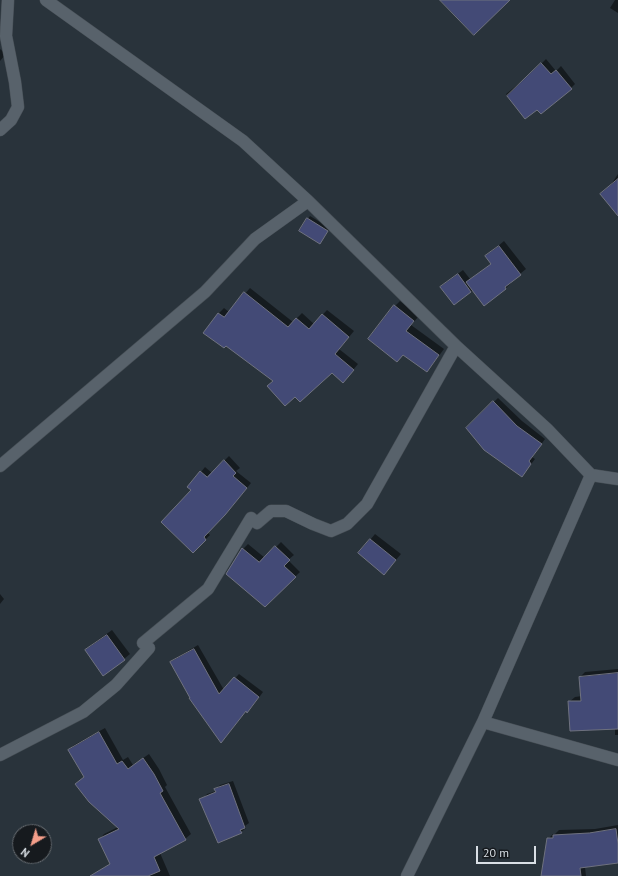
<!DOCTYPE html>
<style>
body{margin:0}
#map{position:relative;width:618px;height:876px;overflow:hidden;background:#29333b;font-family:"PT Sans",sans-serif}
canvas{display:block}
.north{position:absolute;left:12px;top:824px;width:40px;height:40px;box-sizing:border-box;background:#161a1e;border:1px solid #64696e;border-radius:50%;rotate:218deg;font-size:11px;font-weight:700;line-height:16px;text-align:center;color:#d9dfe5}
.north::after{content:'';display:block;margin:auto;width:14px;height:18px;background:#f49e8a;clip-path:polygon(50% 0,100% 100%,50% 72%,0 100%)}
.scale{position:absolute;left:476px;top:846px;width:60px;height:18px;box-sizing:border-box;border:2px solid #d9dfe5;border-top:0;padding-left:5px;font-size:12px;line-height:14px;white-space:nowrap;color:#d9dfe5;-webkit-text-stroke:3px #161a1e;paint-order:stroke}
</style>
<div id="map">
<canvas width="618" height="876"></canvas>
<div class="north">N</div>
<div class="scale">20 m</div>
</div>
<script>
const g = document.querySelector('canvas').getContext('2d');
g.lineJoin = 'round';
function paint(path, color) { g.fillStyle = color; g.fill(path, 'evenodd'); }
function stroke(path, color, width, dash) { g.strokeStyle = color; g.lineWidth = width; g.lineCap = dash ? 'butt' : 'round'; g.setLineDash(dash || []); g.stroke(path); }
paint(new Path2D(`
 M615 0H618V13L610 8Z
 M0 49 6 54 0 61Z
 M546 59 556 71 561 66 575 84 571 88 537 109 525 118 506 94 533 72Z
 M618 174V206L601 194 610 186Z
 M310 216 330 228 322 240 300 230Z
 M504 241 526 269 510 282 511 283 505 289H473L471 292 447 282 463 270 470 279 492 263V251Z
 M250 288 293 322 302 313 314 324 327 310 354 331 339 349 358 364 348 376 332 371 274 381 226 345 205 332 219 313 224 308 229 312Z
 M400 301 419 316 411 325 444 349 432 365 427 370 404 354 395 306Z
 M498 398 522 421 545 439 532 457 535 459 522 476 467 428Z
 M229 456 240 468 236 471 251 483 230 509 207 532 210 535 193 552V490L201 472 205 467 212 473Z
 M375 534 401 554 384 574 370 540Z
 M281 542 294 555 288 560 300 572 265 606 243 549 248 544 265 558Z
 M0 594 4 599 0 604Z
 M112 630 130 654 124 659 86 651 91 645Z
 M198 645 224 690 239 674 263 692 252 707 246 711 225 738 171 662 176 658Z
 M618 669V735H615V728L569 702 575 697 582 696 580 677 585 672Z
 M105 728 123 760 128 757 133 765 149 754 159 769 167 785 165 787 191 834 185 839 160 853 170 876H114L111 863 99 840 104 834 118 827 76 784 85 776 69 750 74 745Z
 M233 781 249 823 245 826 246 828 241 832 203 799 207 794 216 791V789L220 785Z
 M618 825V862L585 867 586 876H545L548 839 553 834H555L559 830 595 829Z`), '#0007');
const building = new Path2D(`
 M440 0H510L474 35Z
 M541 63 551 74 556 70 572 89 541 114 537 110 525 119 507 96Z
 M618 179V216L600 194Z
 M307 218 328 231 320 244 299 231Z
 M499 246 521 275 505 287 506 289 484 306 466 282 491 264 485 256Z
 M458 274 471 292 454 305 440 287Z
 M244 292 288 327 296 318 309 329 322 314 349 337 335 354 354 370 343 383 332 373 300 402 295 397 285 406 267 386 273 381 226 346 224 348 203 333 218 313 224 317Z
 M394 305 414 321 406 331 439 355 427 372 403 355 397 362 368 339Z
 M493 401 517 426 542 444 529 461 531 464 522 477 484 450 466 428Z
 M224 460 236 473 233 476 247 488 225 515 204 537 206 540 193 553 161 522 191 490 187 487 200 471 207 477Z
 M370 539 396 560 384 575 358 553Z
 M275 546 290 560 284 566 296 577 265 607 226 574 242 548 259 562Z
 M107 635 125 660 103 676 85 650Z
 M194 649 219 694 234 677 259 697 247 713 246 711 221 743 189 698H190L170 662Z
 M618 673V729L570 731 568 701H581L579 677Z
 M99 732 117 764 122 761 128 769 143 758 154 774 163 791 160 793 186 840 154 857 160 871 148 876H90L110 864 98 839 119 829 89 802 75 784 84 777 68 750Z
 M229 784 245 828 240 830 242 833 218 843 199 799 216 792 214 789Z
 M616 829 618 844V863L580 868 581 876H541L547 838H553V835L589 833Z`);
paint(building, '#434a76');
stroke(building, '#6f727f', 1);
const minor = new Path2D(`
 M46 0 243 141 308 201 456 346 547 429 591 475 618 479
 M0 130 11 120 18 107 15 82 6 36 8 0
 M0 466 205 292 255 239 308 201
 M483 722 618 760
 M0 755 83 712 116 685 149 648 143 643 208 589 251 518 257 523 271 511H286L313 524 331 531 347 524 367 504 456 346
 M407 876 483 722 591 475`);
stroke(minor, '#464e55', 13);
stroke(minor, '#58626b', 12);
</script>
